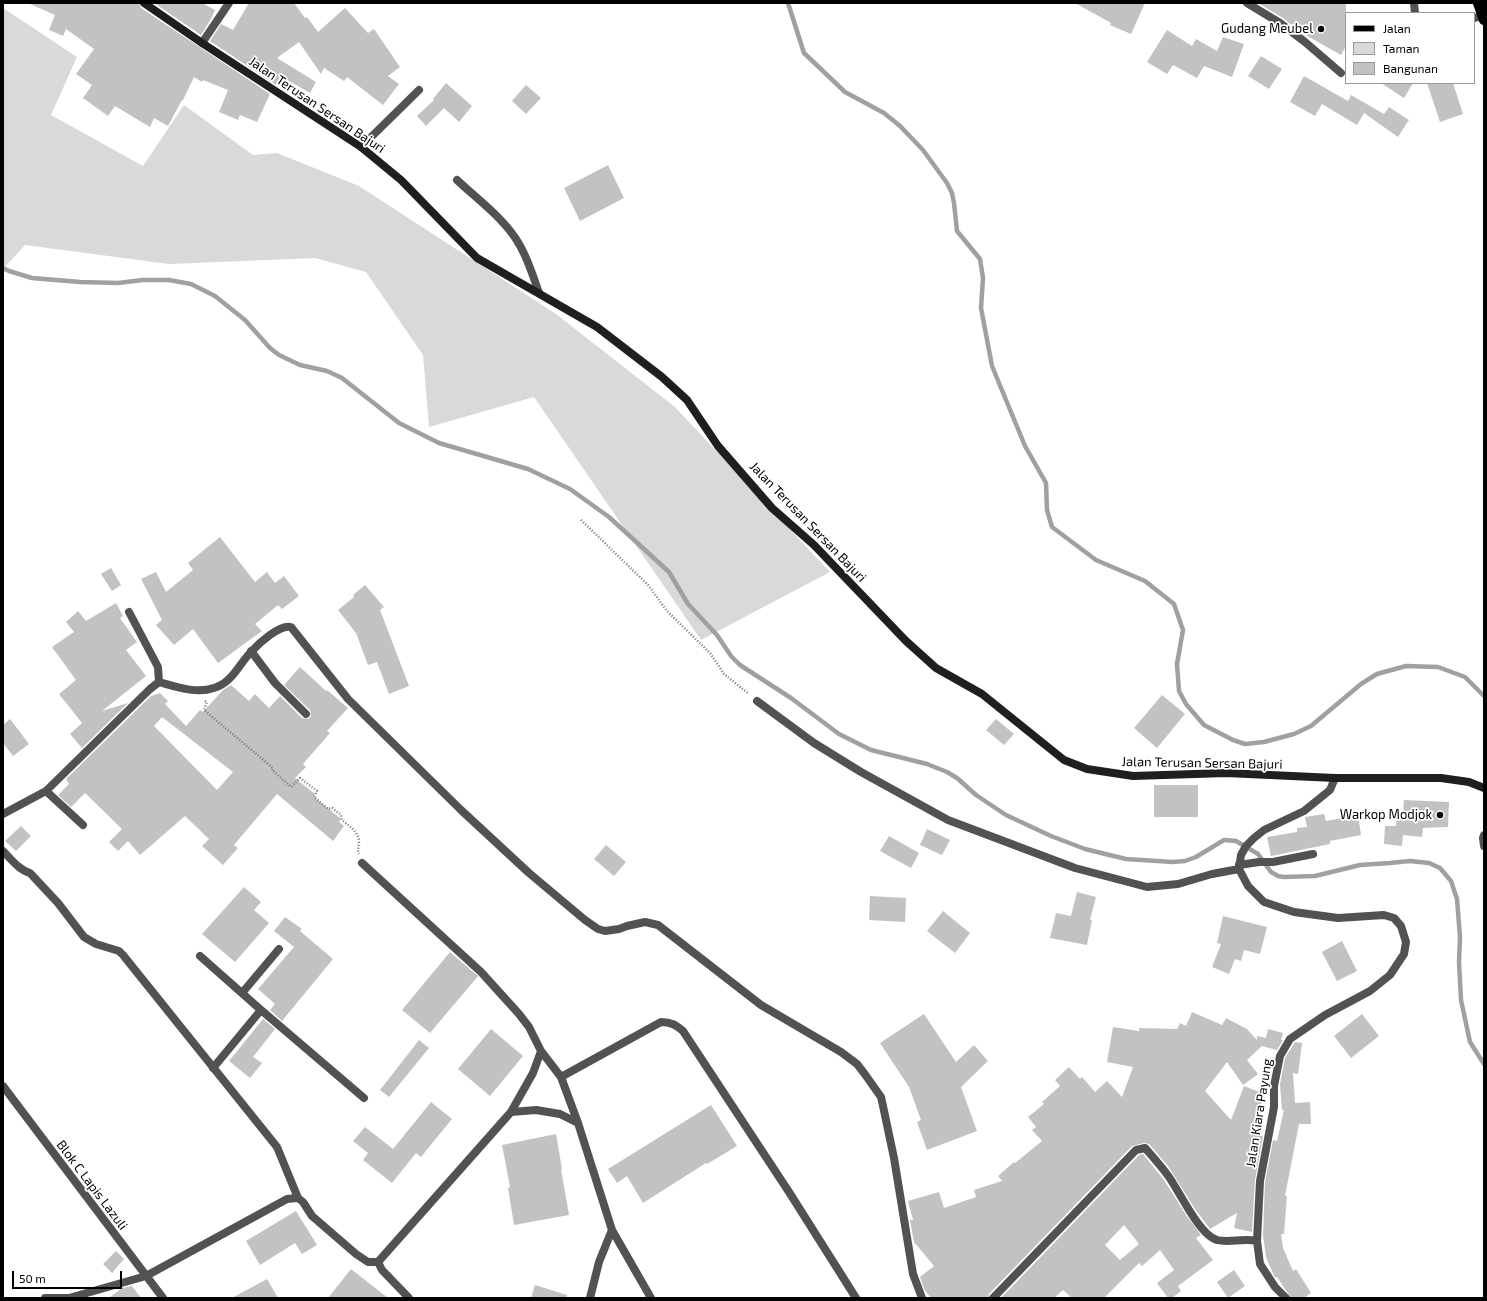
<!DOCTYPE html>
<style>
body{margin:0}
#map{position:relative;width:1487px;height:1301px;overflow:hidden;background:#fff;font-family:"Exo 2",sans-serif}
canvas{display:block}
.frame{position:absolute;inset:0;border:4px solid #000;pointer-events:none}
.legend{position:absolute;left:1345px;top:12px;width:130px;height:72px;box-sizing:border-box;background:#fff;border:1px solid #999;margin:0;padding:5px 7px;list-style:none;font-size:12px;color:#000}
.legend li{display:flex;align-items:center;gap:8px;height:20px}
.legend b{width:20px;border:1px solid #999}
.scale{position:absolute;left:12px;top:1271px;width:110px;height:18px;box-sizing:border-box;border:2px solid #000;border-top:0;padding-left:5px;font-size:12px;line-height:14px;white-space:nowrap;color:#000;-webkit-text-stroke:3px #fff;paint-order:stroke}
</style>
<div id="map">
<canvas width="1487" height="1301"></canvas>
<div class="frame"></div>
<ul class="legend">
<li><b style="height:5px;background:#000"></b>Jalan</li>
<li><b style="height:11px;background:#d9d9d9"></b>Taman</li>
<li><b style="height:11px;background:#c2c2c2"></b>Bangunan</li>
</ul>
<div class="scale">50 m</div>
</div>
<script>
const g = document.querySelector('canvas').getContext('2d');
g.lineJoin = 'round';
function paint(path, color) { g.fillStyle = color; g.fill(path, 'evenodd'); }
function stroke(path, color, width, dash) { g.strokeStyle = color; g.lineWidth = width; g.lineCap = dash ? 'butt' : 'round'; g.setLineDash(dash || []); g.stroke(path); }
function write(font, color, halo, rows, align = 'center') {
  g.font = font + ' "Exo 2",sans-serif'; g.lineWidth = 3.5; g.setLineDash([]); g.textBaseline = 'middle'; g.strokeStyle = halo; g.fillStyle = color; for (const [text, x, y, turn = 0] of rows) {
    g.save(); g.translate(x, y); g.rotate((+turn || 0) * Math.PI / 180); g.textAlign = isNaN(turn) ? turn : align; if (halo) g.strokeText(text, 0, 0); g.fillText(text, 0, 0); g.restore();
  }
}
paint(new Path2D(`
 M3 8 77 57 51 115 143 166 184 105 253 155 277 153 359 186 556 314 675 407 830 572 701 640 534 397 429 427 423 355 366 272 315 258 169 264 25 245 3 269Z`), '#d9d9d9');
stroke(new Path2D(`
 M788 3 804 53 845 92 884 113 900 126 923 150 947 183 952 193 954 203 957 231 980 259 983 278 981 308 992 366 1025 446 1046 483 1047 510 1052 527 1096 560 1145 581 1174 604 1183 630 1177 664 1179 691 1186 704 1204 725 1233 740 1245 744 1264 742 1294 734 1311 726 1361 684 1377 674 1406 666 1438 667 1465 677 1484 696
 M3 268 9 271 32 278 80 282 118 283 143 280H169L191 284 215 296 245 320 270 348 279 355 300 365 327 371 342 378 399 423 439 443 528 469 570 489 609 517 669 572 688 604 717 635 731 656 740 665 791 698 839 734 871 750 927 764 947 772 957 778 976 795 1006 815 1051 836 1085 849 1126 859 1173 862 1185 861 1196 857 1224 840 1236 841 1258 854 1271 872 1278 876 1284 877 1315 876 1360 865 1390 863 1410 861 1429 863 1440 868 1451 881 1457 899 1460 937 1459 962 1461 1000 1470 1042 1484 1064`), '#a0a0a0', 4.5);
paint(new Path2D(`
 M28 3H139L141 8 270 94 257 122 240 115 238 120 219 112 228 90 203 80 202 82 194 77 183 100H182L168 126 154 118 150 127 115 106 108 116 83 98 92 85 76 74 94 49 66 29 63 36 49 30 55 15Z
 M154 3H202L215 10 211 19 201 35Z
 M249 3H294L305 18 307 17 318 32 345 8 368 33 374 29 400 67 388 76 399 84 383 105 347 77 344 81 324 68 321 74 299 42 277 58 316 82 310 93 284 78 283 80 280 78 276 85 210 41 221 24 233 30Z
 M1075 3H1145L1131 34 1110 25 1111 23Z
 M1258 3H1346V46L1341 55 1300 32 1283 18Z
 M1167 30 1192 46 1196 39 1217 51 1223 37 1244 44 1232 77 1204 66 1197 78 1173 65 1167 74 1147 62Z
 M1261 56 1282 69 1269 89 1248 76Z
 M1304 76 1348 101 1351 95 1384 114 1389 107 1409 120 1398 137 1364 113 1357 125 1322 104 1315 116 1290 102Z
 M446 83 472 106 459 122 444 108 426 126 417 116 434 100 433 99Z
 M1381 83H1413L1404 98Z
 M1427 83H1453L1463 114 1440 122Z
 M526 85 541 98 526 114 512 101Z
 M608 165 624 198 580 221 564 188Z
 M220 537 255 582 267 572 275 583 284 576 299 596 282 609 278 605 255 624 262 631 218 663 193 629 174 645 156 625 162 620 141 579 156 572 166 592 193 570 188 563Z
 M111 568 121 585 112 591 101 574Z
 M365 585 384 607 380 610 409 686 389 694 377 662 368 665 356 633 338 610 354 597 353 595Z
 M116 603 123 616 120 618 137 642 126 650 146 676 102 711 128 703 82 748 70 734 82 723 59 694 76 680 52 647 74 632 66 622 78 611 86 621Z
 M300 667 326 691 327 690 348 708 327 731 330 733 303 764 306 767 295 778 315 794 313 796 341 819 339 822 344 826 333 841 277 794 234 845 238 848 223 865 202 846 209 839 185 816 140 855 128 841 118 851 109 842 122 829 85 793 71 807 58 795 69 784 66 779 151 696 160 693 168 701 165 704 186 726 200 710 203 712 223 690 231 685 249 701 255 694 269 708 280 696 302 718 308 719 311 716 310 710 284 685ZM162 717 233 772 217 790 154 726Z
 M1162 695 1185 714 1157 748 1134 728Z
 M10 719 29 744 13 756 3 743V725Z
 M996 719 1014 734 1004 745 986 730Z
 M1154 785H1198V817H1154Z
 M1404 800 1449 802 1448 827 1423 828 1422 837 1403 835 1402 846 1384 844 1385 826H1396L1397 812H1403Z
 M1324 814 1326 821 1358 815 1361 835 1330 841V844L1271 856 1267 837 1297 832V828L1307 827 1305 817Z
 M21 826 31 836 16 851 5 841Z
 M927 829 950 840 942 855 920 845Z
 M889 836 919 853 911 868 880 851Z
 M606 845 626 862 614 876 594 859Z
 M244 887 261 902 254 910 269 923 235 962 202 934Z
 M1077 892 1096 897 1090 920H1092L1087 945 1050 938 1056 913 1071 916Z
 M870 896 906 898 905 922 869 920Z
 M943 911 970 933 955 953 927 931Z
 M1223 916 1267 927 1260 954 1244 950 1241 961 1235 959 1229 974 1212 967 1221 944 1217 943Z
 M285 917 302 929 300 931 333 959 282 1021 270 1010 275 1004 258 989 294 947 274 931Z
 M1342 941 1357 971 1337 981 1322 952Z
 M450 952 478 976 430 1033 402 1010Z
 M1192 1012 1222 1025 1226 1018 1247 1029 1257 1040V1036L1266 1038 1268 1029 1283 1033 1281 1040H1283L1277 1050 1262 1046 1247 1060 1258 1074 1243 1085 1227 1062 1205 1091 1231 1120 1244 1086 1265 1094 1251 1133 1263 1136 1255 1180 1252 1232 1234 1228 1237 1213 1210 1229 1195 1209 1168 1166 1149 1144 1144 1143 1132 1146 989 1294 988 1298H931L925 1291 920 1277 934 1266 914 1242 910 1220H913L908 1201 939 1192 944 1208 976 1197 974 1190 1002 1181 998 1176 1014 1162 1015 1163 1042 1141 1032 1130 1036 1127 1028 1117 1044 1104 1042 1102 1060 1086 1055 1080 1069 1067 1080 1079 1082 1077 1095 1092 1107 1081 1122 1097 1133 1067 1107 1062 1113 1027 1139 1031V1028L1177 1029 1180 1023 1186 1026Z
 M924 1014 956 1062 974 1045 988 1061 961 1087 977 1131 927 1150 917 1122 921 1120 909 1087 880 1043Z
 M1362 1014 1379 1036 1351 1058 1334 1036Z
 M263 1019 275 1029 253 1057 262 1063 250 1078 229 1061Z
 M491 1029 523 1056 490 1096 458 1069Z
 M419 1040 429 1048 389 1097 380 1090Z
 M1295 1042 1302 1043 1298 1074 1293 1073 1295 1103 1310 1102 1311 1124H1299L1285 1196H1287L1284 1234H1281L1283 1248 1293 1271 1296 1269 1311 1293 1304 1298H1291L1277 1277 1276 1278 1274 1276 1266 1257 1263 1235 1265 1182 1273 1140 1277 1141 1284 1110H1282L1280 1084 1285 1058Z
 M431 1102 452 1119 421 1157 416 1153 392 1183 363 1160 368 1153 353 1141 365 1127 393 1149Z
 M711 1105 737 1146 707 1164 706 1163 643 1203 627 1176 617 1183 608 1169Z
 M556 1134 562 1169H561L569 1215 514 1225 508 1188 510 1187 502 1145Z
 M1143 1154 1164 1180 1186 1215 1201 1235 1196 1238 1213 1260 1178 1286 1181 1291 1172 1298H1168L1157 1283 1174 1270 1160 1250 1142 1266 1139 1263 1104 1298H1072L1063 1290 1054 1298H1001L1139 1155ZM1124 1225 1139 1244 1120 1260 1105 1245Z
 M296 1211 317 1245 302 1254 295 1243 260 1265 246 1241Z
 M116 1251 124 1259 112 1273 103 1264Z
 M351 1269 388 1298H328Z
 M1234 1270 1245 1286 1228 1298 1217 1282Z
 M267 1279 278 1298H232Z
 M535 1285 567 1295 566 1298H531Z
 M132 1286 141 1298H109L122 1288Z`), '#c2c2c2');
const primary = new Path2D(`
 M1478 3 1484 20`);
stroke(primary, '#dbdbdb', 11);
stroke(new Path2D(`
 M581 520 648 585 667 611 710 653 724 674 749 694
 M205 701 207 702 204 710 273 768 272 770 291 787 300 778 317 791 314 797 328 809 332 808 341 815 342 820C349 826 358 831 359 841 359 846 357 850 359 854`), '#747474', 2.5, [1, 2]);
stroke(new Path2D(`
 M1414 3 1415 13
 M1474 18 1482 16
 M1239 865 1259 862H1273L1313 854
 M200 956 261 1010 364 1098
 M242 993 279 949
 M213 1068 261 1010`), '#525252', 8);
stroke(new Path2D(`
 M1247 3 1280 23 1305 42 1341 73
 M202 43 229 3
 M361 147 419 90
 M457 180C477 199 506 220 519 244 528 259 533 276 539 293
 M129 612 158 667 159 682
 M251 651 275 683 306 714
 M757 701 814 743 861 772 948 820 1075 868 1147 887 1178 884 1212 874 1239 869
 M46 791 83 825
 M3 814 46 791 150 689 159 682C177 687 196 694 214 688 232 683 239 664 251 652 259 643 280 624 291 627L348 699 461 810 529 873 585 920 598 929 605 931 619 929 627 926 645 922 658 925 761 1005 841 1052 857 1064 864 1073 881 1097 883 1106 894 1158 913 1274 922 1298
 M1484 835 1483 838 1484 846
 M3 851C11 859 19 870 30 873L58 903 84 937 96 944 119 951 123 955 277 1147 298 1198
 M362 863 481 972 519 1014 529 1027 541 1051 561 1077 578 1123
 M561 1077 661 1022C671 1022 676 1025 683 1031L789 1192 856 1298
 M3 1086 163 1298
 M511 1112 533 1073 541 1051
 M378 1262 511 1112 536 1110 560 1114 578 1123 612 1230 651 1298
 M378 1262 382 1270 409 1298
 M45 1298H69L146 1276 287 1199 298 1198 303 1202 312 1216 356 1254 368 1262H378
 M590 1298 599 1262 612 1230
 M993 1298 1136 1150 1145 1148C1153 1157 1162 1167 1169 1177 1179 1191 1200 1236 1217 1240 1228 1243 1244 1238 1257 1241
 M1286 1298 1275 1287 1260 1264 1257 1241 1260 1181 1274 1107V1086L1280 1056 1290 1039 1325 1015 1370 991 1390 975 1404 954 1406 942 1401 926 1394 918 1384 915 1338 918 1294 912 1264 902 1248 886 1239 869 1241 855 1246 846 1254 838 1264 830 1304 811 1330 790 1335 778`), '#525252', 8);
stroke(new Path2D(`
 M144 3 202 43 361 147 401 180 477 258 597 327 662 377 687 400 718 446 772 508 814 545 906 641 936 668 982 694 1064 760 1087 769 1133 776 1226 773 1335 778H1441L1469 782 1484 788`), '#1f1f1f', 8);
stroke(primary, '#000', 10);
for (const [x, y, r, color] of [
 [1321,29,4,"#000"],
 [1440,815,4,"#000"]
]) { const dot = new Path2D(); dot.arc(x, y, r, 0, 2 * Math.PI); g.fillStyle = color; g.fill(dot); stroke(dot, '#fff', 1.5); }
write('13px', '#000', '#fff', [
 ["Gudang Meubel",1313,29],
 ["Warkop Modjok",1432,815]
], 'right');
write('13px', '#000', '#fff', [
 ["Jalan Terusan Sersan Bajuri",317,105,34],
 ["Jalan Terusan Sersan Bajuri",808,522,46],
 ["Jalan Terusan Sersan Bajuri",1202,763,1],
 ["Jalan Kiara Payung",1259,1113,-81],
 ["Blok C Lapis Lazuli",92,1185,53]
]);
</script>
